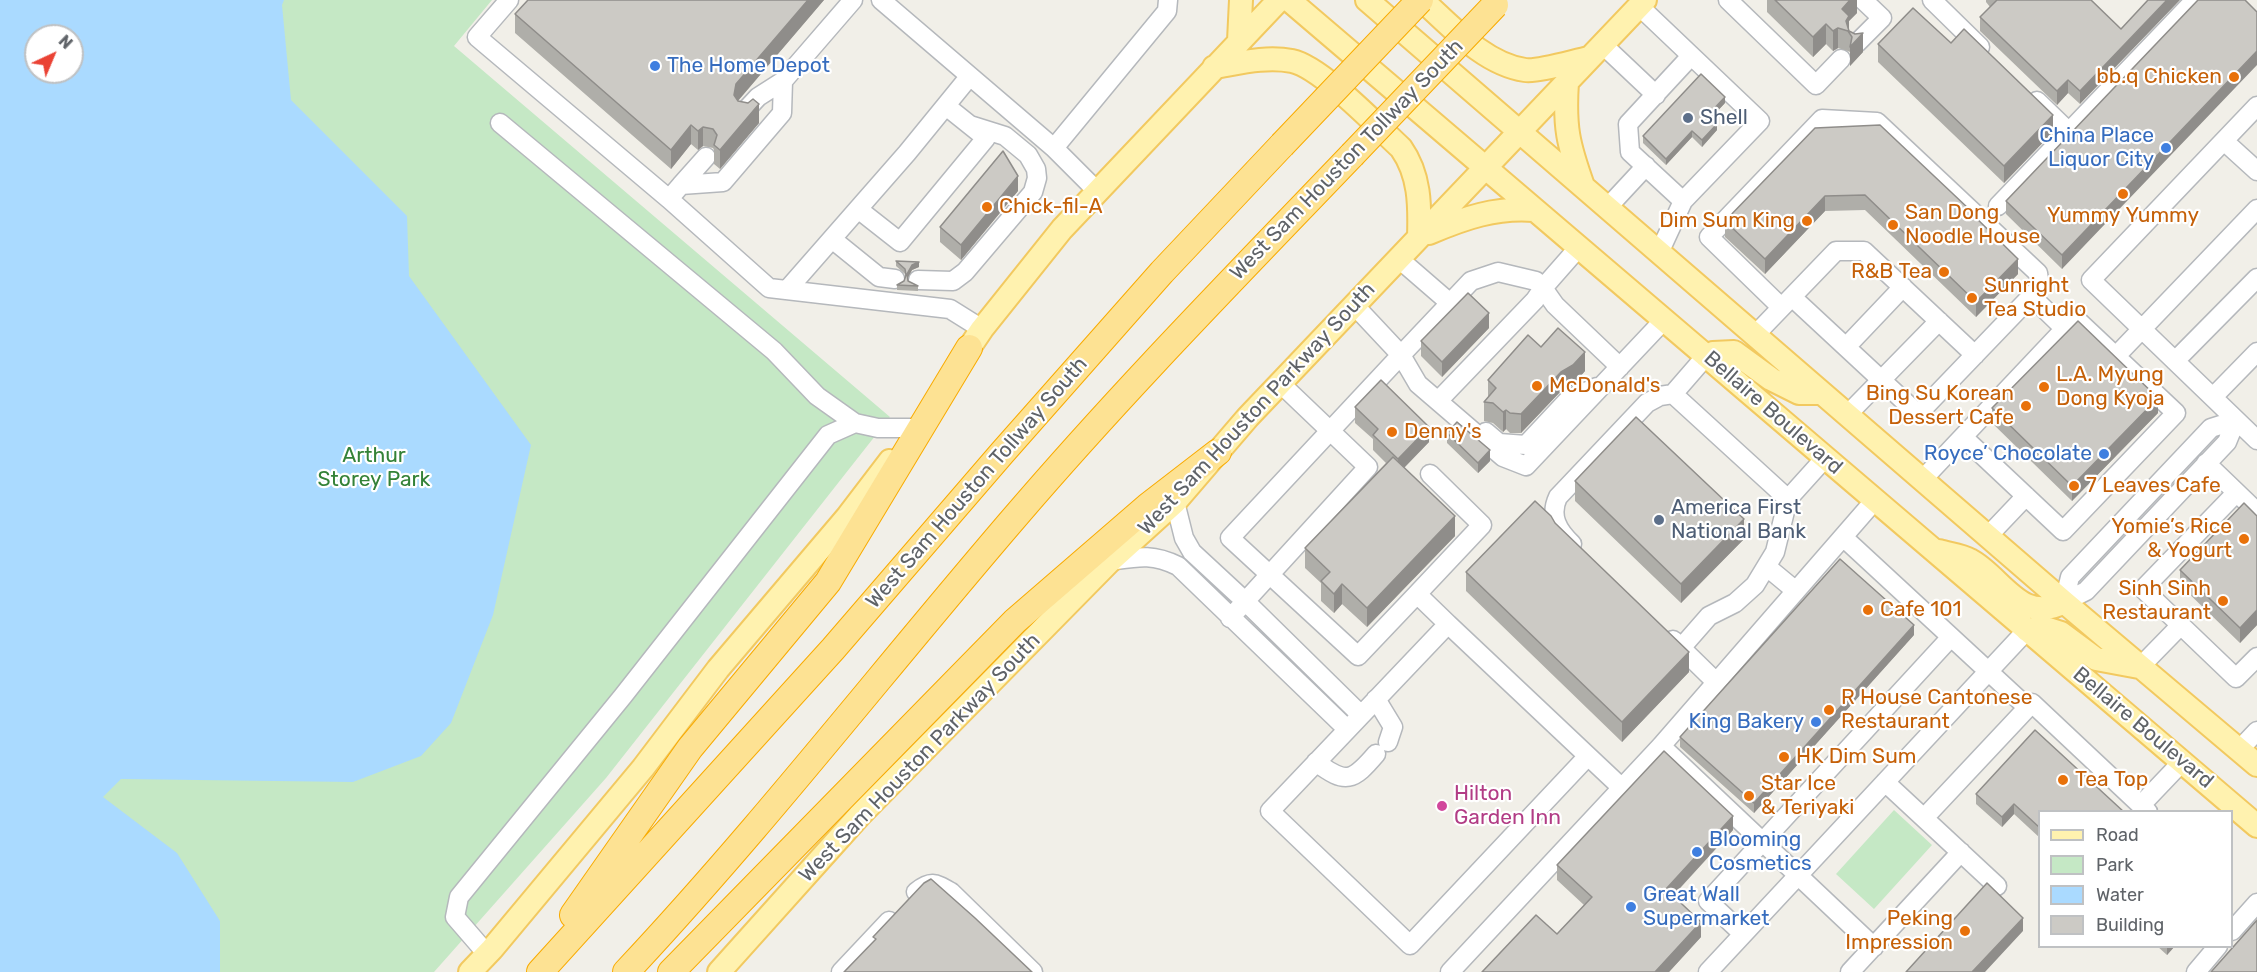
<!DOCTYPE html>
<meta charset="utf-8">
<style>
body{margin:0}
#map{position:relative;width:2257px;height:972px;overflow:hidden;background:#f1efe8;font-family:Rubik,sans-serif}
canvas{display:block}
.legend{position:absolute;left:2038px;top:810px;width:195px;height:138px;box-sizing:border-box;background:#fff;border:2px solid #bfc1c3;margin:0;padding:8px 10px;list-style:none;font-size:18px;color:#5f6368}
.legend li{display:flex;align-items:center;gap:12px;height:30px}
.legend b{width:30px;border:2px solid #bfc1c3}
.north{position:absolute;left:24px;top:24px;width:60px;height:60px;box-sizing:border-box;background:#fff;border:2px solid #bfc1c3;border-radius:50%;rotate:44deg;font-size:16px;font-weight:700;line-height:24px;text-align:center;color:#5f6368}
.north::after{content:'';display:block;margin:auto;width:21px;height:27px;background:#ea4335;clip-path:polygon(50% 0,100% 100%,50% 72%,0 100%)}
</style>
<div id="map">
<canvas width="2257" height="972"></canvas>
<ul class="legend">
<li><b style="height:8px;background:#fff2af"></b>Road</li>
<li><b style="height:16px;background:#c5e8c5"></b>Park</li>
<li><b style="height:16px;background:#aadaff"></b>Water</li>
<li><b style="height:16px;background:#cccac5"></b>Building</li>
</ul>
<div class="north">N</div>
</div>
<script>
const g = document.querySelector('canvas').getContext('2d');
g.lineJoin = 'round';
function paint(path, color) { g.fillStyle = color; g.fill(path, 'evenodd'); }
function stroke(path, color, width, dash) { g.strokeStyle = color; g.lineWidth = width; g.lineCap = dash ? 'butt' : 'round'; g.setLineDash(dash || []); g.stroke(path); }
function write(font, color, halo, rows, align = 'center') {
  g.font = font + ' Rubik,sans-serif'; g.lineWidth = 4.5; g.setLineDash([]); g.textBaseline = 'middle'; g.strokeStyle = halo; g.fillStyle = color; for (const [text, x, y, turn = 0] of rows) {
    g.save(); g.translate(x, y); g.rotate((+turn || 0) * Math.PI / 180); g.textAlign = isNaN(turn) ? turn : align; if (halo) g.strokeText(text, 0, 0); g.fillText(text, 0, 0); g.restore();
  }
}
paint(new Path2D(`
 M0 0H492L454 46 890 417 606 778 434 972H0ZM36 36H72V72H36Z
 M1894 810 1932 845 1874 909 1836 874Z`), '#c5e8c5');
paint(new Path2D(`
 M0 0H284L282 5 291 100 407 216 409 276 531 445 493 615 451 723 421 756 353 782 121 779 103 797 177 853 220 921V972H0ZM36 36H72V72H36Z`), '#aadaff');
const minor = new Path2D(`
 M509 0 477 37 669 199
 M853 0 783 81 782 113 723 182 681 185 669 199 769 288 950 309 982 329
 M881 0 1054 148 1097 191
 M1728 0 1816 85 1841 59
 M1932 0 1980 47
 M1639 6 1760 121 1683 201 1659 253
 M1857 43 1882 18 1863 0
 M1602 44 1656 95
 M2037 101 2069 132
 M2257 106 2091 280 2257 440
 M745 111 758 97 783 81
 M500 123 774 351 817 396 855 423 878 428H914
 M2224 141 2257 171
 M1054 148 1167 11 1168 0
 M681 185 706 157
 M1683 201 1630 152 1628 124 1691 56
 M1998 206 2195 0
 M1607 208 1646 166
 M858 209 900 242 986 138 946 106
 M832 239 879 277 895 279
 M1579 247 1543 288 1536 281 1498 272 1471 281 1401 355 1418 384 1503 457 1526 466 1664 320
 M1398 258 1450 303
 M918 280 953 281 965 272 1033 192 1037 178 1036 169 1028 155 1005 136 970 125
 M787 290 907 153 969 77
 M2032 297 2065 329
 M1355 306 1401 355 1230 538 1358 656 1417 594 1448 624
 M1781 307 1709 237 1822 119 1877 122 2038 273 2040 287 1918 414 1792 297
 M1755 335 1836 251H1864L1975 355
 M1846 347 1903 287
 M2116 356 2257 209
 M2175 361 2257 278
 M1673 394 1788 499
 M2213 397 2257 352
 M1438 401 1535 300 1543 288 1555 305 1620 367
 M1847 415 1939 321
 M1486 432 1499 443 1526 445 1569 399 1597 387
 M2206 463 2257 512
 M1922 480 2075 318 2176 413 2063 531 1963 437
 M2236 493 2143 589 2236 678 2257 657
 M1175 502 1184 538 1192 552 1246 602 1361 715
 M1988 536 2026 496
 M1843 537 2028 708
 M1572 544C1558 531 1549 516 1558 497L1647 403 1660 396 1673 394 1706 356
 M1110 561C1137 557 1152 553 1178 566L1347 729
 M1767 567 1796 591
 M1417 594 1482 525 1430 474
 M2064 602 2070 577 2211 428 2236 420
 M2064 602 2086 591 2227 442 2236 420
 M1230 618 1368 467 1280 383
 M1673 640 1716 682
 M1681 648 1709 616 1735 603 1755 585 1775 552 1788 499 1825 458
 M2140 667 2181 625
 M1376 699 1393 727 1388 742
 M1661 746 1874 947
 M2239 750 2257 731
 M1588 756 1448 624 1270 811 1410 945 1588 756 1622 788
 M1316 762C1346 785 1353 781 1376 754
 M1885 782 1997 886
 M2141 805 2182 762
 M1924 818 2032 703 2148 812
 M916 892C931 880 935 883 951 892L1033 972
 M2232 931 2257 903
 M1743 934 1708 901 1951 637
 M487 954 455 917 459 897 623 696 828 435 855 423
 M841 972 889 921
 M1450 972 1661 746 1875 500
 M1708 972 2027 630
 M1850 972 1961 852
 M2196 972 2218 946`);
const major = new Path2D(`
 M1289 0 2257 826
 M1367 0 2064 602 2257 765
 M1422 0C1451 26 1484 64 1525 70 1537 72 1574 61 1589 58
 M1239 41 1241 0
 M1214 67C1239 63 1266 56 1292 61 1321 67 1377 126 1401 148 1420 175 1420 205 1419 237
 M1567 82C1564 127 1568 144 1583 186
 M1429 233C1464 218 1496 207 1534 210
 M1706 356 1713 353 1734 352 1771 379 1799 393H1822
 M959 363 982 329 1062 229 1279 0
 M1939 551C1949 554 1961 555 1970 560 2001 576 2021 626 2064 602
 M2027 630 2042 627 2061 633 2096 659 2139 667
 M470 972 492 949 643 768 718 669 848 516 890 461
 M719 972 859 816 1110 561 1175 502 1248 417 1645 0`);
const highway = new Path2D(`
 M573 915 690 748 828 582 969 348
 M540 972 833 649 1002 453 1162 272 1282 145
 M626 972C763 826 885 668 1015 517 1122 392 1238 274 1352 155
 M671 972 1015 621 1148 506 1218 452`);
stroke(minor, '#b5b8bc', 21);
stroke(major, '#f2c960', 26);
stroke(highway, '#f9ab00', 28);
stroke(minor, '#fff', 18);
stroke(major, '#fff2af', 22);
stroke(highway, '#fde293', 26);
const highwayBridge = new Path2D(`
 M1282 145 1420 0
 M1352 155 1495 5`);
stroke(highwayBridge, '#f9ab00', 28, []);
stroke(highwayBridge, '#fde293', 26);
paint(new Path2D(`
 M528 0H824L738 101 759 123 720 169 714 164V150L713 148 703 146 698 150 691 144 671 169 515 33V14Z
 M1767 0H1857V13L1849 21V31L1863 52 1850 66V52L1848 51 1838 48 1833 51 1826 44 1813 57 1767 12Z
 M1986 0H2091L2080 104 2068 93 2057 105 1980 31V17L1990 7 1986 2Z
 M2198 0 2062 269 2006 214V201Z
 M1951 43 2053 132 2004 183 1878 62V44Z
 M1725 103 1711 118 1717 130 1702 147 1692 137 1666 165 1643 143V136Z
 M1815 128 1969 211 2018 274 1976 317 1865 210 1825 211 1765 274 1725 237V221Z
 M1018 191 961 260 940 242V227Z
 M896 261 919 267 912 270 908 278V281L918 286V291L897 290V285L904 281 905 276V274L896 266Z
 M1489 328 1442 377 1421 356V341Z
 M1541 347 1585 371 1573 385 1561 391 1521 433H1510L1506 429 1503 432 1493 423 1484 421V402L1488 397V380Z
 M1355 407 1429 442 1404 468 1455 536 1367 627 1342 604 1334 613 1321 601V583L1305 568V548L1386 463 1373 450V439L1355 423Z
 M1992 408 2158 413 2072 501 1992 423Z
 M1447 433 1490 461 1478 473 1447 443Z
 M1575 481 1744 539 1681 603 1575 501Z
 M2257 516V625L2240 643 2180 585V570Z
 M1555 523 1689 672 1622 742 1466 591V572Z
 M1914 635 1754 813 1680 747V737Z
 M1976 794 2040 812V838L2014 814 2002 827 1976 804Z
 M1733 830 1673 896 1701 937 1669 972H1482L1557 934 1584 905 1557 880V865Z
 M2157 946H2175L2167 955Z`), '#afaea9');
paint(new Path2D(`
 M808 0H824L736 103 734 95 736 84Z
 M1850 0H1857V13L1849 21V32L1842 9Z
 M2167 0H2180L2080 104V91Z
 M1826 24V44L1813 57V37Z
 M1838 28V48L1833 51V31Z
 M1863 33V52L1850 66V47Z
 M2257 51V65L2062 269V255Z
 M2068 80V93L2057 105V91Z
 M1725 97V103L1708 121V115Z
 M759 104V123L720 169V150Z
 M2053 115V132L2004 183V166Z
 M1717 124V130L1702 147V140Z
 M691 125V144L671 169V150Z
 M703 127V146L698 150V131Z
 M1692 131V137L1666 165V159Z
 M1018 176V191L961 260V245Z
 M1825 196V211L1765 274V259Z
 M2018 259V274L1976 317V302Z
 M919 262V267L912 270 907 279V274L912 265Z
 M1489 313V328L1442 377V362Z
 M1585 352V371L1573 385 1561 391 1521 433V414L1561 372Z
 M2158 398V413L2072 501V486Z
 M1506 410V429L1503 432V412Z
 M1429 427V442L1398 474V459Z
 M1490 450V461L1478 473V463Z
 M1455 516V536L1367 627V608Z
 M1744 519V539L1681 603V584Z
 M1342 584V604L1334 613V594Z
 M2257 610V625L2240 643V628Z
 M1914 625V635L1754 813V803Z
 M1689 652V672L1622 742V722Z
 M2014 804V814L2002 827V817Z
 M1733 816V830L1666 903V889Z
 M2023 918V931L1985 972H1972Z
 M1701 922V937L1669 972H1655Z
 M2167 946H2175L2167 955Z`), '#8f8d8a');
const building = new Path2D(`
 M528 0H808L736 84 734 95 738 101 748 103 753 99 759 104 720 150 714 145 717 135 713 129 703 127 698 131 691 125 671 150 515 14Z
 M1775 0H1850L1842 9 1849 16 1846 21 1849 31 1855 34 1863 33 1850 47 1852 37 1848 31 1838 28 1833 31 1826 24 1813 37Z
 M1997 0H2091L2121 29 2148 0H2167L2080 91 2068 80 2057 91 1980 17Z
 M2198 0H2245L2257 12V51L2062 255 2006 201Z
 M1913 8 1951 43 1964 29 2053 115 2004 166 1878 44Z
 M1701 74 1725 97 1708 115 1717 124 1702 140 1692 131 1666 159 1643 136Z
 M1880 125 1969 209 1968 210 2018 259 1976 302 1865 195 1825 196 1765 259 1725 221 1815 128Z
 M1003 151 1018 176 961 245 940 227Z
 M896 261 919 262 912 265 907 274 908 281 918 286 897 285 904 281 906 275 905 269Z
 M1468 293 1489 313 1442 362 1421 341Z
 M2078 321 2158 398 2072 486 1992 408Z
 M1558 328 1585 352 1573 365 1561 372 1521 414 1510 413 1506 410 1503 412 1493 403 1484 402 1496 388 1488 380 1528 335 1541 347Z
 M1381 380 1429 427 1398 459 1373 435 1378 429 1355 407Z
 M1636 417 1744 519 1681 584 1575 481Z
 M1457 422 1490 450 1478 463 1447 433Z
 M1393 457 1455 516 1367 608 1342 584 1334 594 1321 581 1330 572 1305 548Z
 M1535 501 1551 516 1555 523 1689 652 1622 722 1466 572Z
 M2244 503 2257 516V610L2240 628 2180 570Z
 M1840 559 1914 625 1754 803 1680 737Z
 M2035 730 2124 812H2040V828L2014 804 2002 817 1976 794Z
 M1664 751 1733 816 1666 889 1701 922 1655 972H1482L1536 915 1557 934 1592 897 1557 865Z
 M931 879 975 918 1032 972H844L876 939 873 937 924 883Z
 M1987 883 2023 918 1972 972H1906Z
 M2257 920V972H2211Z`);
paint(building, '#cccac5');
stroke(building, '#8f8d8a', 1.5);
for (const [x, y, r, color] of [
 [655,66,6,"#3f7fe0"],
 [2234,77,6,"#e8710a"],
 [1688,118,6,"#5c6f8a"],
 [2166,148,6,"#3f7fe0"],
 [2123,194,6,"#e8710a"],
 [987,207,6,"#e8710a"],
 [1807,221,6,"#e8710a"],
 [1893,225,6,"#e8710a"],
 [1944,272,6,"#e8710a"],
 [1972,298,6,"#e8710a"],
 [1537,386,6,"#e8710a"],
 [2044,387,6,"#e8710a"],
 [2026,406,6,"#e8710a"],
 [1392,432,6,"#e8710a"],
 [2104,454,6,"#3f7fe0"],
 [2074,486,6,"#e8710a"],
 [1659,520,6,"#5c6f8a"],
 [2244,539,6,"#e8710a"],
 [2223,601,6,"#e8710a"],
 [1868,610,6,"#e8710a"],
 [1829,710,6,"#e8710a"],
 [1816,722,6,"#3f7fe0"],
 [1784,757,6,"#e8710a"],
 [2063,780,6,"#e8710a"],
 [1749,796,6,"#e8710a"],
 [1442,806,6,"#d1479c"],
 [1697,852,6,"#3f7fe0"],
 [1631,907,6,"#3f7fe0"],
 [1965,931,6,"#e8710a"]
]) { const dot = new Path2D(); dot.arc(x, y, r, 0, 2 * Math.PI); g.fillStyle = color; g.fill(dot); stroke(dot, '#fff', 2); }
write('21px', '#366cbe', '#fff', [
 ["The Home Depot",667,66],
 ["China Place",2154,136,"right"],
 ["Liquor City",2154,160,"right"],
 ["Royce’ Chocolate",2092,454,"right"],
 ["King Bakery",1804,722,"right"],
 ["Blooming",1709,840],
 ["Cosmetics",1709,864],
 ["Great Wall",1643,895],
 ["Supermarket",1643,919]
], 'left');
write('21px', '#c56008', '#fff', [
 ["bb.q Chicken",2222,77,"right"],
 ["Chick-fil-A",999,207],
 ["San Dong",1905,213],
 ["Noodle House",1905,237],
 ["Yummy Yummy",2123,216,"center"],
 ["Dim Sum King",1795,221,"right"],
 ["R&B Tea",1932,272,"right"],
 ["Sunright",1984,286],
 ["Tea Studio",1984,310],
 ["L.A. Myung",2056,375],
 ["Dong Kyoja",2056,399],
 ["McDonald's",1549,386],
 ["Bing Su Korean",2014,394,"right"],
 ["Dessert Cafe",2014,418,"right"],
 ["Denny's",1404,432],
 ["7 Leaves Cafe",2086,486],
 ["Yomie’s Rice",2232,527,"right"],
 ["& Yogurt",2232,551,"right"],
 ["Sinh Sinh",2211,589,"right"],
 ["Restaurant",2211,613,"right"],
 ["Cafe 101",1880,610],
 ["R House Cantonese",1841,698],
 ["Restaurant",1841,722],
 ["HK Dim Sum",1796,757],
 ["Tea Top",2075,780],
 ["Star Ice",1761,784],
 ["& Teriyaki",1761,808],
 ["Peking",1953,919,"right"],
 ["Impression",1953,943,"right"]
], 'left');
write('21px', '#4e5e75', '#fff', [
 ["Shell",1700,118],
 ["America First",1671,508],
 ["National Bank",1671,532]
], 'left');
write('21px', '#5f6368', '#fff', [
 ["West Sam Houston Tollway South",1347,160,-46],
 ["West Sam Houston Parkway South",1257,409,-47],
 ["Bellaire Boulevard",1773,413,41],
 ["West Sam Houston Tollway South",977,483,-49],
 ["Bellaire Boulevard",2143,728,40],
 ["West Sam Houston Parkway South",920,758,-46]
]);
write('21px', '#348238', '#fff', [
 ["Arthur",374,456],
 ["Storey Park",374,480]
]);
write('21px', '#b23c85', '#fff', [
 ["Hilton",1454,794],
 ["Garden Inn",1454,818]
], 'left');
</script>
